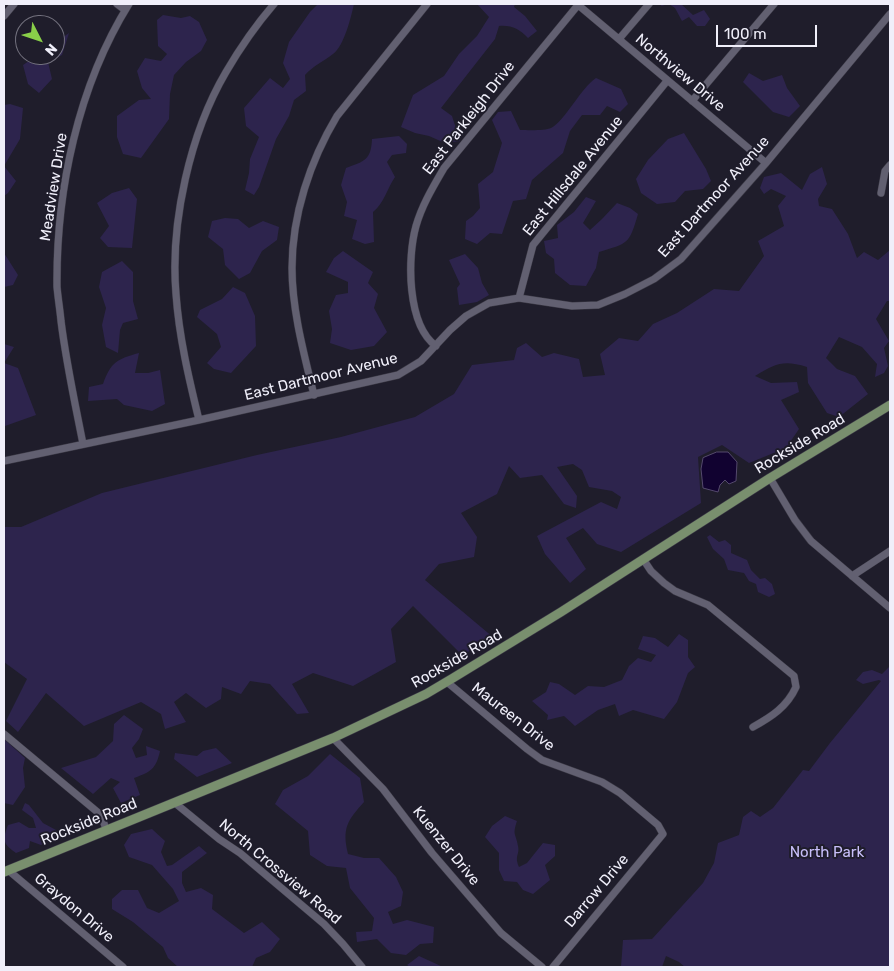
<!DOCTYPE html>
<style>
body{margin:0}
#map{position:relative;width:894px;height:971px;overflow:hidden;background:#1f1d2b;font-family:Rubik,sans-serif}
canvas{display:block}
.frame{position:absolute;inset:0;border:5px solid #f0effa;pointer-events:none}
.north{position:absolute;left:15px;top:15px;width:50px;height:50px;box-sizing:border-box;background:#1f1d2b;border:1px solid #73717e;border-radius:50%;rotate:131deg;font-size:14px;font-weight:700;line-height:20px;text-align:center;color:#f0effa}
.north::after{content:'';display:block;margin:auto;width:18px;height:22px;background:#89cf49;clip-path:polygon(50% 0,100% 100%,50% 72%,0 100%)}
.scale{position:absolute;left:716px;top:25px;width:101px;height:22px;box-sizing:border-box;border:2px solid #f0effa;border-top:0;padding-left:6px;font-size:15px;line-height:18px;white-space:nowrap;color:#f0effa;-webkit-text-stroke:4px #1f1d2b;paint-order:stroke}
</style>
<div id="map">
<canvas width="894" height="971"></canvas>
<div class="frame"></div>
<div class="north">N</div>
<div class="scale">100 m</div>
</div>
<script>
const g = document.querySelector('canvas').getContext('2d');
g.lineJoin = 'round';
function paint(path, color) { g.fillStyle = color; g.fill(path, 'evenodd'); }
function stroke(path, color, width, dash) { g.strokeStyle = color; g.lineWidth = width; g.lineCap = dash ? 'butt' : 'round'; g.setLineDash(dash || []); g.stroke(path); }
function write(font, color, halo, rows, align = 'center') {
  g.font = font + ' Rubik,sans-serif'; g.lineWidth = 4; g.setLineDash([]); g.textBaseline = 'middle'; g.strokeStyle = halo; g.fillStyle = color; for (const [text, x, y, turn = 0] of rows) {
    g.save(); g.translate(x, y); g.rotate((+turn || 0) * Math.PI / 180); g.textAlign = isNaN(turn) ? turn : align; if (halo) g.strokeText(text, 0, 0); g.fillText(text, 0, 0); g.restore();
  }
}
paint(new Path2D(`
 M318 4H354C351 17 344 46 333 54 323 62 314 65 305 75L306 91 294 100 289 116 276 139 259 187 254 195 245 190 249 173 250 159 259 137 246 126 244 108 270 78 283 88 290 79 283 63 289 42 310 12Z
 M477 4H515L514 7 525 16 537 31 528 38C519 29 512 25 499 26L495 39 441 108 452 116 460 141 445 143 429 136 415 133 401 127 413 95 444 76 459 54 477 36 489 17Z
 M662 4H681L693 15 704 10 710 19 705 26H697L689 17 682 21 675 8 669 4 661 6Z
 M163 15 181 18 190 16 199 22 207 40 201 51 186 62 174 75 170 94 169 119 141 158 123 154 117 137V116L139 100 151 99 142 88 137 71 145 58 161 61 167 54 158 46 157 20Z
 M69 33 62 55 48 62 52 79 39 93 28 84 23 65 38 55H55V43Z
 M749 73 763 81 782 75 787 88 800 106 789 117 773 112 743 82Z
 M596 78 621 89 628 104 620 112 607 106 600 115H582L570 131 563 153 532 180 526 199 513 201 502 234 490 233 477 244 465 239 466 221 473 216 480 208 478 184 493 172 502 143 492 120 498 112 511 111 520 130C527 130 545 131 551 128 565 121 580 89 596 78Z
 M10 104 23 108 20 139 4 166 16 181 8 193 4 196V105Z
 M684 133 706 169 711 181 703 189 685 191 675 202 657 204 641 193 636 179 648 160 668 139Z
 M399 136 407 144 406 153 392 155 387 162 395 177C387 189 384 203 373 212L374 242 365 244 352 239 357 220 344 216 347 202 341 185 346 168C365 161 371 160 372 139Z
 M822 167 827 184 818 199 819 206 832 209 848 234 857 258 864 252 878 260 890 250V301H887L876 319 889 341 884 348 888 366 884 373 875 377 877 364 862 347 839 337 826 358 837 369 855 376 868 394 839 417 827 413 808 383 807 367C784 360 776 363 755 376L771 383 797 382 799 392 781 400 799 429 786 448 749 463 722 445 698 457 701 503 621 552 597 544 583 528 566 538 586 569 570 583 545 554 537 536 601 502 617 509 621 497 612 491 589 487 582 470 573 464 557 467 577 496 576 508 564 504 542 475 520 478 509 466 497 494 461 513 477 537 474 557 439 564 425 580 494 638 462 655 413 606 391 629 396 662 353 686 313 673 292 684 309 713 297 714 270 684 250 681 241 694 222 687 221 699 206 708 186 693 174 702 186 722 165 729 161 714 141 702 84 726 46 693 18 732 6 721 27 679 4 662V527H21L102 493 257 455 341 437 415 417 454 394 472 365 514 360 517 348 526 343 542 357 554 353 579 359 583 377 605 375 600 354 619 338 638 341 653 324 677 313 714 289 739 291 764 256 758 241 784 226 778 206 786 196 771 189 764 194 760 188 764 177 781 173 802 190 810 174Z
 M129 188 137 199 132 248 108 247 100 238 109 226 97 203 112 193Z
 M586 197 596 201 583 223 590 230 602 219 617 203 630 208 638 214C629 245 628 243 599 252L596 268 586 286 570 285 555 273 554 259 546 253 544 241 558 238 557 225 574 212Z
 M225 218 238 219 249 228 263 221 279 227 277 240 262 251 250 273 239 279 225 265 223 249 208 237 212 221Z
 M343 251 373 272 368 283 378 294 374 308 387 332 374 346 351 350 330 343 332 329 329 311 336 295 348 293V282L326 272 334 258Z
 M4 253 18 275 13 285 4 287Z
 M465 254 478 268 482 283 489 295 477 302 459 305 457 288 460 284 449 260Z
 M122 261 133 272V301L138 319 123 323 120 330 118 353 106 347 102 325 106 308 99 287 102 272Z
 M233 287 245 293 255 316 256 346 231 373 214 369 207 363 221 347 217 334 197 317 200 310 222 299Z
 M4 344 14 347 4 363 18 368 36 415 5 426 4 425Z
 M139 353 135 373H148L160 370 165 404 152 411 124 405 117 399 88 401 89 387 103 384C111 362 117 359 139 353Z
 M710 535 719 542 725 540 731 545V553L747 560 751 570 760 579 765 578 772 584 775 594 769 597 758 592 756 584 749 581 744 573 728 570 724 559 713 549 707 537Z
 M679 634 688 640V657L695 667 688 673 677 702 664 719 633 710 619 716 615 704 598 710 575 726 564 716 547 720 548 715 532 701 546 692 550 682 559 684 575 695 588 686 604 687 622 680 629 666 638 658 651 662 656 655 638 649 643 636 655 638 668 647Z
 M890 666V967H685L679 962 666 956 662 967H621L623 940 652 939 703 883 714 863 718 843 739 835 743 817 751 811 760 817 773 808 803 770 809 771 830 743 881 681 879 680 863 684 856 680 863 672 872 670 882 674Z
 M124 715 143 729 139 739 132 748 136 758 147 755 146 746 160 751C156 769 151 772 134 778L140 795 121 803 113 788 120 782 111 778 93 794 61 768 96 757 113 741 114 724Z
 M4 739 25 758 23 768 25 787 13 805 4 803Z
 M216 748 232 763 197 777 174 759 175 753 197 756 203 751Z
 M330 754 360 778 364 802C347 821 342 828 348 854L364 858H379L396 877 403 892 401 906 388 912 393 924 407 920 434 927 433 943 420 944 406 955 391 953 377 939 357 942 356 932 372 931 374 918 350 888 346 868 327 866 310 855 308 831 275 804 283 790 308 776Z
 M25 803 29 805 43 823 56 830V837L41 845 30 841 29 848 16 853C3 844 2 840 8 825L19 822 29 828H36L33 818 22 810Z
 M505 816 517 821C512 836 516 833 518 846 520 855 514 855 519 867L527 863 543 843 555 845V856L545 865 550 880 533 894 523 890 517 882 504 881 499 870V853L485 837 492 826Z
 M152 829 165 841 161 852 167 866 172 865 199 846 207 853 182 872V883L186 892 201 888 213 895 212 909 244 933 262 922 280 939 270 952 256 958 252 967H178L168 958 163 947 133 922 112 909V899L122 890H138L147 908 159 913 179 901 173 889 152 865 129 857 124 845 131 834Z
 M419 956 443 967H410L407 965Z`), '#2d244d');
const water = new Path2D(`
 M717 452H728L737 462 736 481 729 484 725 480 720 485 718 492 703 488 701 469 703 458Z`);
paint(water, '#110230');
stroke(water, '#54496d', 1);
const minor = new Path2D(`
 M117 4 125 10
 M577 4 766 163
 M4 16 14 4
 M619 39 649 4
 M692 101 774 4
 M881 193 885 171 890 165
 M519 298 533 245 667 81
 M436 346C407 325 407 258 416 226 422 205 433 187 444 168L578 5
 M314 395C304 354 292 310 292 268 292 215 310 161 337 116L427 4
 M199 420C189 379 179 337 176 294 170 223 190 133 226 72 240 48 256 25 274 4
 M83 444C75 403 66 362 61 321 60 310 58 298 57 287 56 190 78 86 129 4
 M4 461 199 420 398 375 421 361 450 330 466 316 489 303 519 298 572 306 598 305 625 294 654 279 681 259 766 163 890 14
 M770 478 795 520 811 541 890 608
 M643 559 651 571 664 583 675 591 708 605 794 676 796 687C787 707 771 717 753 727
 M852 576 890 551
 M447 682 527 749 542 760 602 782 620 793 658 825 663 834 553 967
 M4 734 101 815 106 829
 M333 738 383 789 432 853 501 933 542 967
 M175 803 219 839 240 853 324 924 343 944 362 967
 M8 870 123 967`);
const major = new Path2D(`
 M4 872 333 738 426 694 453 678 561 612 770 478 890 405`);
stroke(minor, '#3c3a46', 8);
stroke(major, '#3c3a46', 10);
stroke(minor, '#626071', 7);
stroke(major, '#798f6e', 9);
write('15px', '#f0effa', '#1f1d2b', [
 ["Northview Drive",680,73,40],
 ["East Parkleigh Drive",469,118,-52],
 ["East Hillsdale Avenue",573,176,-51],
 ["Meadview Drive",54,187,-81],
 ["East Dartmoor Avenue",714,197,-48],
 ["East Dartmoor Avenue",321,377,-14],
 ["Rockside Road",800,444,-31],
 ["Rockside Road",457,659,-30],
 ["Maureen Drive",513,717,38],
 ["Rockside Road",89,822,-22],
 ["Kuenzer Drive",446,846,51],
 ["North Crossview Road",280,872,40],
 ["Darrow Drive",597,891,-50],
 ["Graydon Drive",74,908,40]
]);
write('15px', '#c8bffa', '#1f1d2b', [
 ["North Park",827,853]
]);
</script>
